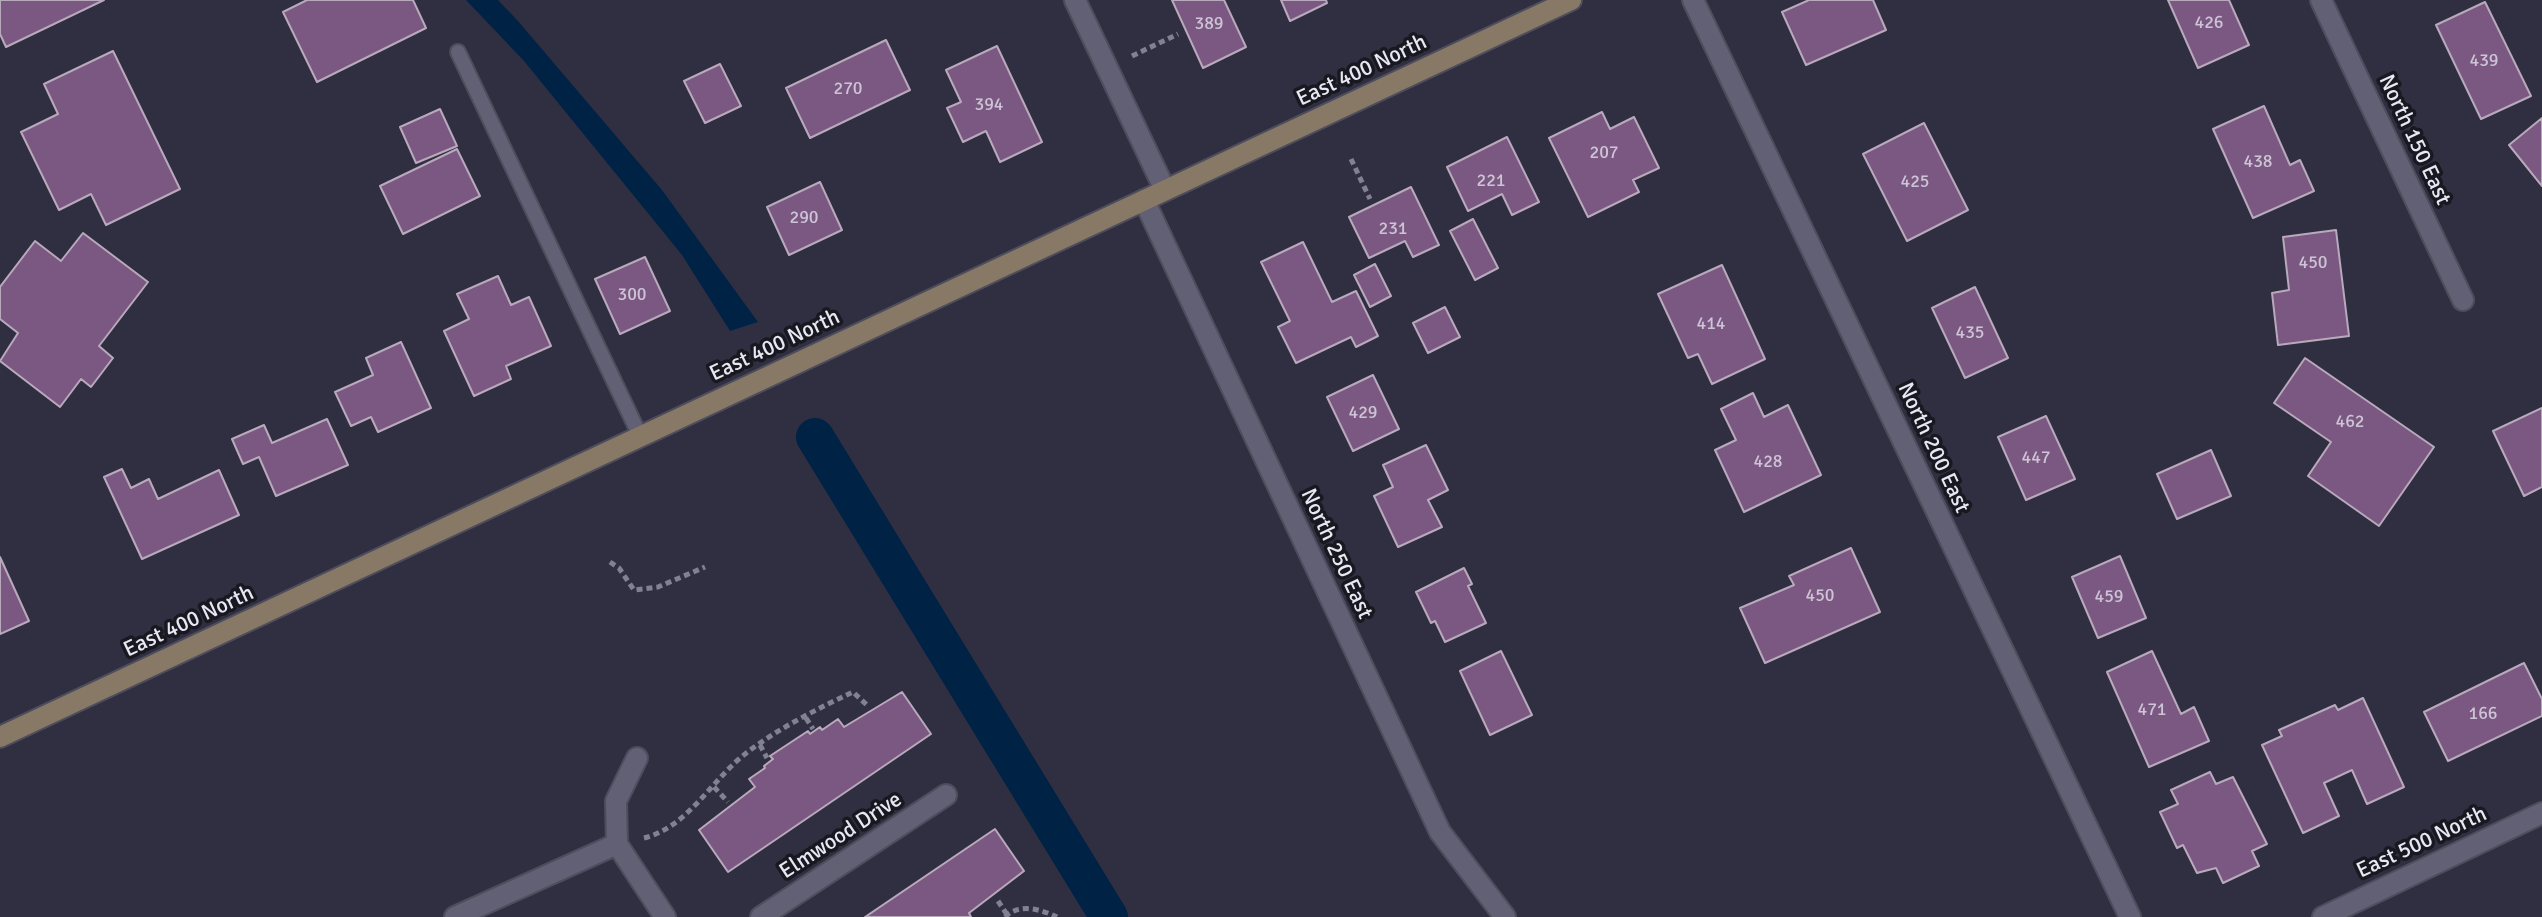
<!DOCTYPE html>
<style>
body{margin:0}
canvas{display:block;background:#302f41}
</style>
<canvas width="2542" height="917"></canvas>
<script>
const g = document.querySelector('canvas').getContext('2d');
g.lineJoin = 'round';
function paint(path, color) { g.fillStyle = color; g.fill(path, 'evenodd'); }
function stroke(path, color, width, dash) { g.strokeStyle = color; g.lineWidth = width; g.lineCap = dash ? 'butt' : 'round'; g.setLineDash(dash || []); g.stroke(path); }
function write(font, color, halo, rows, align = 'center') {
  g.font = font + ' Signika,sans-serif'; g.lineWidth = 7; g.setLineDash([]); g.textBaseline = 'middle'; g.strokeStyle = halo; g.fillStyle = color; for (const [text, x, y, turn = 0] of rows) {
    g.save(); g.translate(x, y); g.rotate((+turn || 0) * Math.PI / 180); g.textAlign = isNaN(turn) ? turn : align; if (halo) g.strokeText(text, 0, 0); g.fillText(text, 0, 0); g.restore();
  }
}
paint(new Path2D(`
 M466 0H498L518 21 662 190 758 322 730 331 682 255 524 61Z`), '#002245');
stroke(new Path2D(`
 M815 437 1109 917`), '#002245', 38);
const building = new Path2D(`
 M0 0H104L6 47 0 34Z
 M307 0H413L426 28 317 82 283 12Z
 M1172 0H1224L1246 47 1203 68Z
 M1281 0H1326L1327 3 1290 21Z
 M1809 0H1873L1886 30 1806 65 1782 12Z
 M2168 0H2229L2249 45 2198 68Z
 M2485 2 2531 96 2481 119 2436 25Z
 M886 40 910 90 810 138 786 88Z
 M997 46 1042 142 1000 162 986 131 963 142 947 108 961 102 946 70Z
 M113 51 180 189 106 225 91 194 59 210 21 132 58 114 44 84Z
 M720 64 741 106 705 123 684 81Z
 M2264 106 2290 165 2300 160 2314 191 2253 218 2213 129Z
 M440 109 457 146 416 163 400 127Z
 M1602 112 1610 129 1634 117 1659 168 1633 180 1639 192 1588 217 1549 138Z
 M2542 118V186L2509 145Z
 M1924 123 1968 210 1907 241 1863 154Z
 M1507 137 1539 202 1512 215 1502 194 1468 211 1447 167Z
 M457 149 480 196 403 234 380 186Z
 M820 182 842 230 789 255 767 207Z
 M1411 187 1439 245 1413 257 1405 241 1369 258 1349 217Z
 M1473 219 1498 268 1475 280 1450 231Z
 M2336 230 2349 336 2278 345 2272 293 2289 290 2283 237Z
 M83 233 148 282 99 346 113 358 91 387 81 379 60 407 0 361 18 333 0 319V287L35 241 61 261Z
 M1303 242 1332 302 1356 291 1378 336 1356 347 1351 337 1296 363 1278 327 1290 321 1261 262Z
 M645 257 670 311 620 334 595 279Z
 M1375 264 1391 296 1370 307 1354 275Z
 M1722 265 1765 359 1712 384 1698 354 1688 358 1658 294Z
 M498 276 511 305 529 297 551 346 506 366 511 379 474 396 444 331 469 319 457 294Z
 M1975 287 2008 358 1965 378 1932 308Z
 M1445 307 1460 337 1428 353 1413 323Z
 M401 342 431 408 378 432 371 417 351 426 335 392 373 375 366 358Z
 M2305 358 2434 447 2379 526 2308 476 2331 442 2274 403Z
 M1373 375 1399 429 1353 451 1327 397Z
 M1753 393 1764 417 1788 405 1821 475 1744 512 1715 450 1736 440 1721 409Z
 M2542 408V487L2524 496 2493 431Z
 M2046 416 2075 479 2026 500 1998 437Z
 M327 419 348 465 276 496 259 457 243 464 232 439 264 425 272 443Z
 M1426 445 1448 490 1428 500 1442 527 1398 547 1374 496 1393 487 1383 465Z
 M2211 450 2231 496 2177 519 2157 474Z
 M122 469 131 488 149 479 158 499 219 470 239 515 142 559 104 477Z
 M1851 548 1880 612 1765 663 1740 608 1794 585 1789 576Z
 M2120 556 2146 618 2098 638 2072 577Z
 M0 557 29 621 0 634Z
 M1464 568 1472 584 1468 586 1486 623 1445 642 1435 621 1431 623 1416 592Z
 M1501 651 1532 715 1490 735 1460 671Z
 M2152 651 2181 714 2194 707 2209 741 2149 767 2107 672Z
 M2524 663 2542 699V716L2448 761 2424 712Z
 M902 692 931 734 728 872 699 830 755 787 749 779 765 768 764 766 773 759 770 756 808 731 810 734 820 727 822 730 838 719 844 727Z
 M2363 698 2404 787 2367 804 2352 770 2324 783 2339 816 2303 833 2262 745 2282 736 2279 730 2335 705 2338 710Z
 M2210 772 2216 784 2233 777 2267 844 2252 851 2259 866 2223 883 2216 868 2197 873 2183 845 2177 848 2160 812 2178 804 2171 790Z
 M995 829 1024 871 969 913 971 917H865Z`);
paint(building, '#7b5881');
stroke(building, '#b9a9bc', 2);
const service = new Path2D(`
 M458 52 641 438`);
const minor = new Path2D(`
 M1075 0 1165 190
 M1693 0 2130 917
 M2321 0 2463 300
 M1144 200 1440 832 1505 917
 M637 758 616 801 617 844 665 917
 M455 917 617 844
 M761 917 946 795`);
const tertiary = new Path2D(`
 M2323 917 2542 813`);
const secondary = new Path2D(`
 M0 737 1571 0`);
stroke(service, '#4e4d5c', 18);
stroke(minor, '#4e4d5c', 24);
stroke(tertiary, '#4e4d5c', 24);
stroke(secondary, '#4e4d5c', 24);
stroke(new Path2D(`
 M1132 56 1178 34
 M1351 159 1370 199
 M610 562 619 568 634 590 658 587 705 567
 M806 718 813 729
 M760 745 767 758
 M714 787 728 802
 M644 838C689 827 713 777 749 751 779 728 819 708 853 692L868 706
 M998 901 1006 913
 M1005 917C1019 903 1040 909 1057 917`), '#828191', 5, [6, 4]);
stroke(service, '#616075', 14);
stroke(minor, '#616075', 20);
stroke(tertiary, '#616075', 20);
stroke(secondary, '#877965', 20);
write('18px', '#cdc4d7', null, [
 ["426",2209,23],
 ["389",1209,24],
 ["439",2484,61],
 ["270",848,89],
 ["394",989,105],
 ["207",1604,153],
 ["438",2258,162],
 ["221",1491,181],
 ["425",1915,182],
 ["290",804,218],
 ["231",1393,229],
 ["450",2313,263],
 ["300",632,295],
 ["414",1711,324],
 ["435",1970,333],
 ["429",1363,413],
 ["462",2350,422],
 ["447",2036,458],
 ["428",1768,462],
 ["450",1820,596],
 ["459",2109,597],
 ["471",2152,710],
 ["166",2483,714]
]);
write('22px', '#e8e8f4', '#191820', [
 ["East 400 North",1362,71,-25],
 ["North 150 East",2414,140,65],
 ["East 400 North",775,346,-25],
 ["North 200 East",1933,448,65],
 ["North 250 East",1336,554,65],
 ["East 400 North",189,622,-25],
 ["Elmwood Drive",841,836,-33],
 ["East 500 North",2422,843,-25]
]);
</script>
